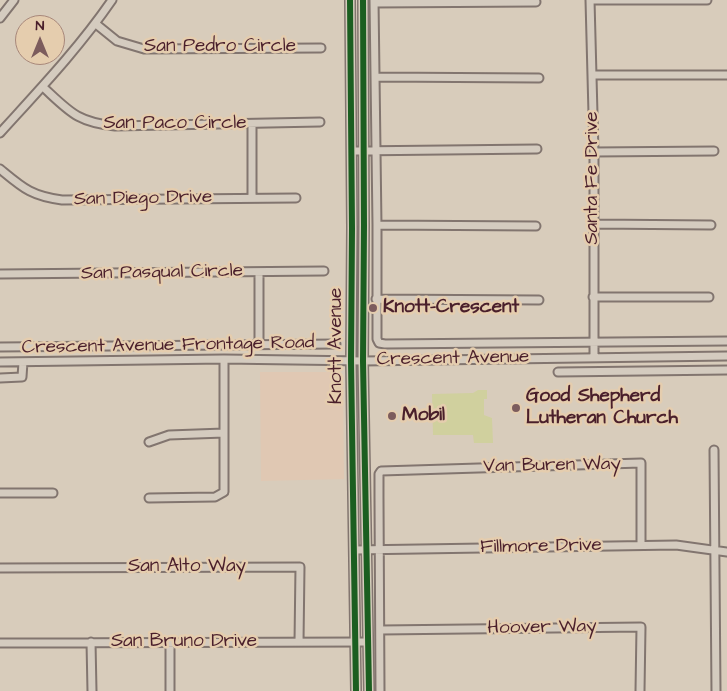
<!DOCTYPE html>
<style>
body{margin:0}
#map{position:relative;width:727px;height:691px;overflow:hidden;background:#d8ccbb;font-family:"Architects Daughter",sans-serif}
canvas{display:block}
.north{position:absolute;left:15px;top:15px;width:50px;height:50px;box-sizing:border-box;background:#e5cdae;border:1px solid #a7877a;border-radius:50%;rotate:0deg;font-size:14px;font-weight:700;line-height:20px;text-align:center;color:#4a1f2b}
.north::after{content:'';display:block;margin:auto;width:18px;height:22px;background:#7c5c5d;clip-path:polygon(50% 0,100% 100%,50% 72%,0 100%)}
</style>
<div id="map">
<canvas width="727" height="691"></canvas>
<div class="north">N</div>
</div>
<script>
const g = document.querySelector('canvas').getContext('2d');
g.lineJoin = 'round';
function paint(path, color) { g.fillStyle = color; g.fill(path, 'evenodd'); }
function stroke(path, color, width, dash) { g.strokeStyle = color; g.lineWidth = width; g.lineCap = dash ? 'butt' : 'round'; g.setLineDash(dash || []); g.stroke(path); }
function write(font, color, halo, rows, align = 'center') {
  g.font = font + ' "Architects Daughter",sans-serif'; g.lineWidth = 5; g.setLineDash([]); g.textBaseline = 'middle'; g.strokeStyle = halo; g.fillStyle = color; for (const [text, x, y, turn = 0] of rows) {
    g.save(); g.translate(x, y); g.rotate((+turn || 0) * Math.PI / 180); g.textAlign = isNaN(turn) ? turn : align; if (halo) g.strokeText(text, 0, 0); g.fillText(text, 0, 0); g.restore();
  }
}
paint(new Path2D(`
 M260 372H337L341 374 343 378 344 479 261 481Z`), '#e0c8b3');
paint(new Path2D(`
 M478 390H487V399H484V415L492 418 493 443H474L473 435H433L432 394 473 393Z`), '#d0d09e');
const minor = new Path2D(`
 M374 0 377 225V339L379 343 385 344 727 341
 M590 0 594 152V357
 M590 0H707
 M374 3 536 2
 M0 18 14 0
 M96 24 117 41 144 49 321 48
 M592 75H727
 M375 77 539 78
 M43 87C70 112 77 122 115 126L320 122
 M252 124V197
 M0 133C39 90 79 48 112 0
 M352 151 537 149
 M594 152 714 151
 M0 169C23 188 31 196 62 200L296 198
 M594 224 711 225
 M377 225 536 226
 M0 274 324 271
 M593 297H709
 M376 299 539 300
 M259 345V272
 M0 347 336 344
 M0 362 224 359 363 361 727 356
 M558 372 727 370
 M0 378 22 377 23 362
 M149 442 169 435 224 433
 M714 450 716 691
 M0 493H53
 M149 498 215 497 224 492V359
 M355 550 676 545 727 552
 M0 568 300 567 299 642
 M381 630 641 627 640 691
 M91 642 92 691
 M170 642V691
 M0 643 368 642
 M380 691 379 498V474L381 471 641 463V545`);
const major = new Path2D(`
 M350 0 352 228 351 361 356 691
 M363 0 364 225 363 361 369 691`);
stroke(minor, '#82756f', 11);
stroke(major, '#82756f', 12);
stroke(minor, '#d4cbbf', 7);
stroke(major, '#d5cdbc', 9);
stroke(new Path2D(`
 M350 0 352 228 351 361 356 691
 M363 0 364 225 363 361 369 691`), '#1b5e20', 6);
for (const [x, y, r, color] of [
 [373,308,5,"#7c5c5d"],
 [516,408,5,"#7c5c5d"],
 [392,416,5,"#7c5c5d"]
]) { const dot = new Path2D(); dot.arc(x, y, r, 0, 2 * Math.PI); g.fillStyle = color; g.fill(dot); stroke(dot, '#e5cdae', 2); }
write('19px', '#4a1f2b', '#e5cdae', [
 ["San Pedro Circle",220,47],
 ["San Paco Circle",175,124],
 ["Santa Fe Drive",593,178,-90],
 ["San Diego Drive",143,199,-1],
 ["San Pasqual Circle",162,273,-1],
 ["Crescent Avenue Frontage Road",168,346,-1],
 ["Knott Avenue",337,346,-90],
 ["Crescent Avenue",453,359,-1],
 ["Van Buren Way",552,466,-1],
 ["Fillmore Drive",541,547,-1],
 ["San Alto Way",187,567],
 ["Hoover Way",542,628,-1],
 ["San Bruno Drive",184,642]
]);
write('bold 19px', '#4a1f2b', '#e5cdae', [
 ["Knott-Crescent",383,308],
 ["Good Shepherd",526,397],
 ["Lutheran Church",526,419],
 ["Mobil",402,416]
], 'left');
</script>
